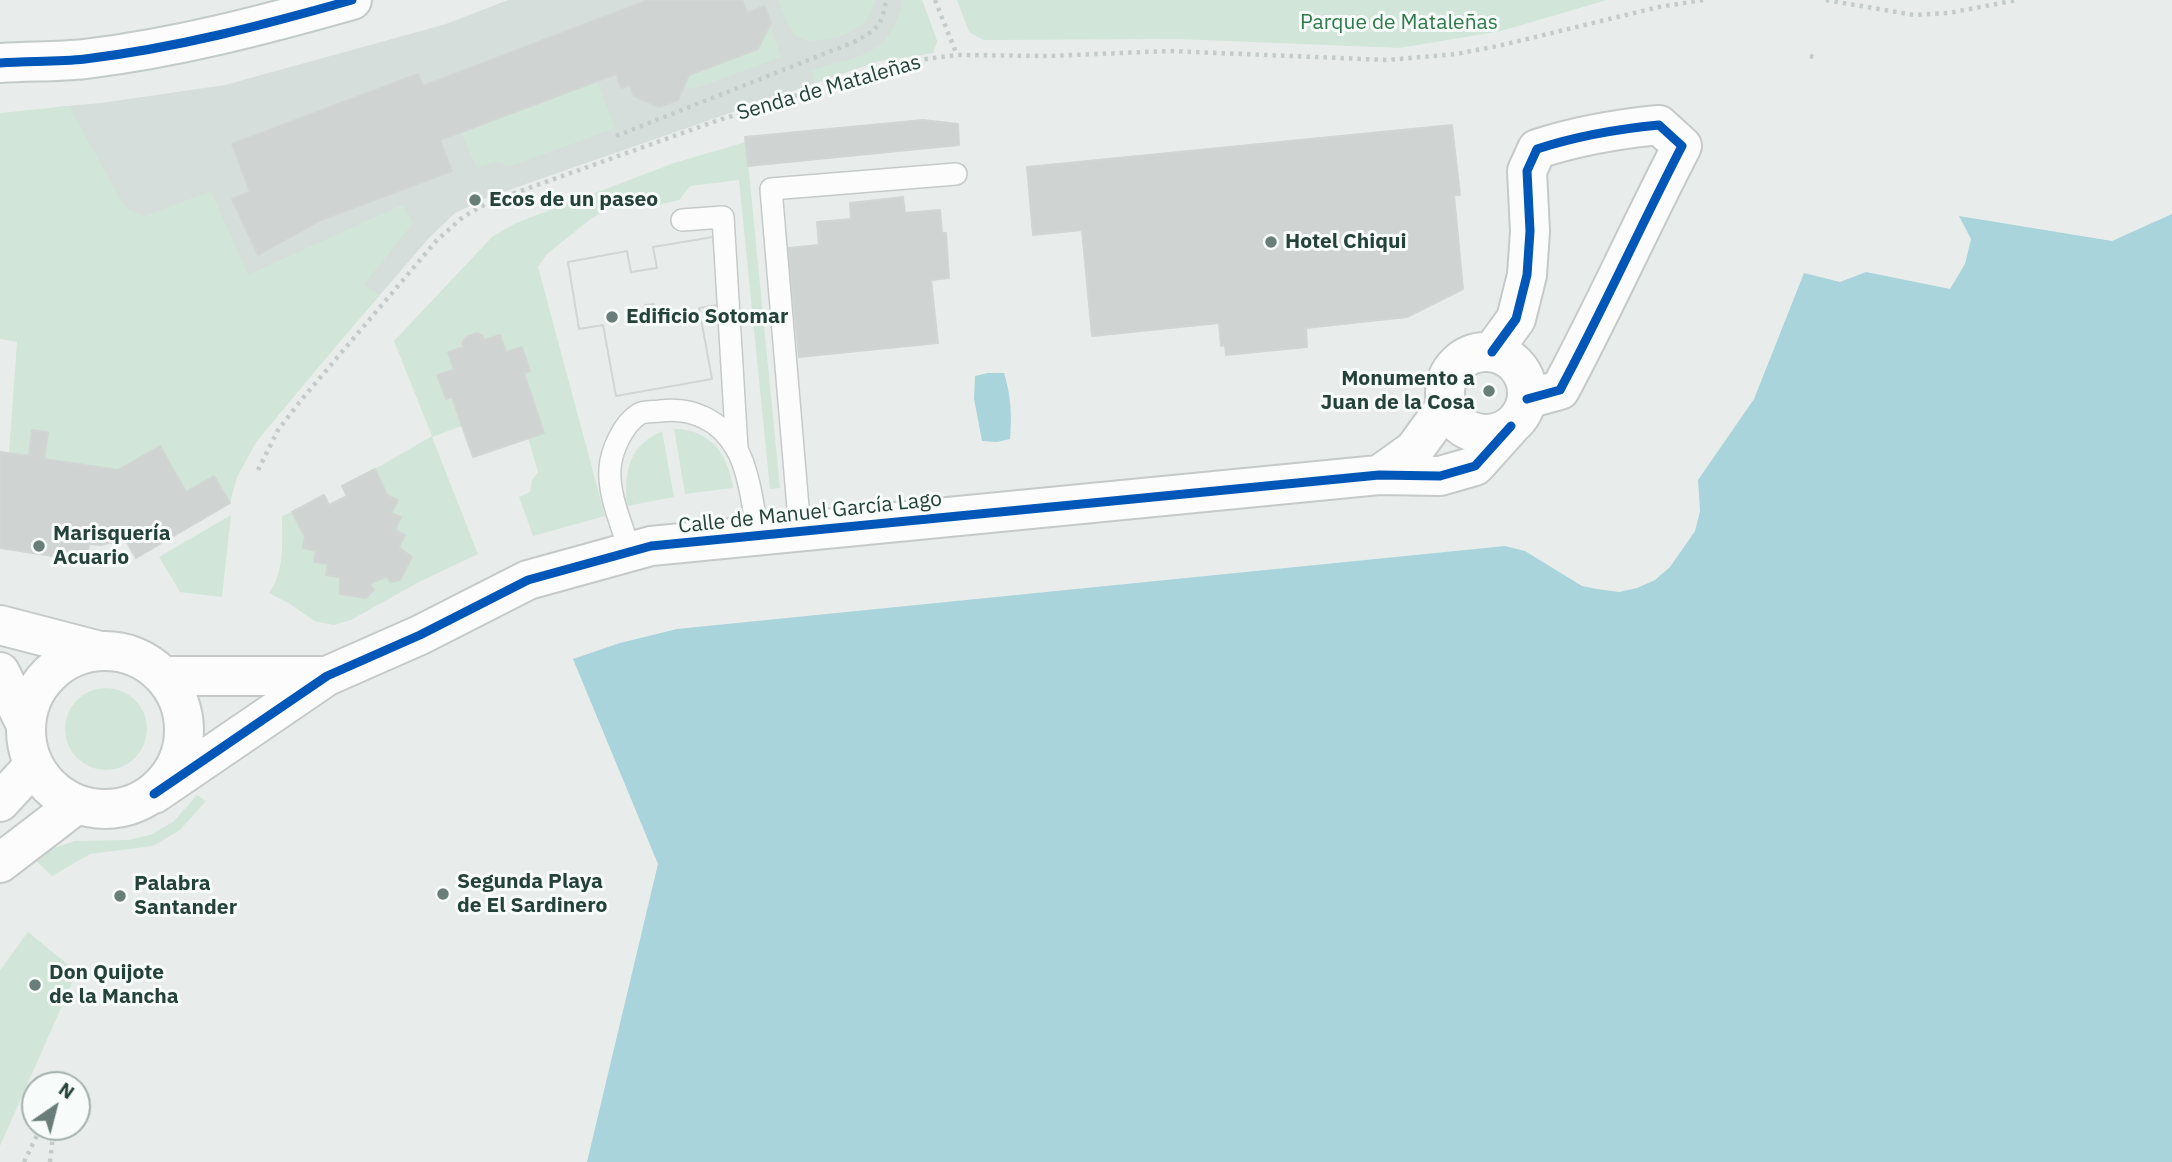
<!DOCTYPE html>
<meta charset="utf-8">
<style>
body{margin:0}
#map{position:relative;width:2172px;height:1162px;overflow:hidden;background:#e8edeb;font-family:"IBM Plex Sans",sans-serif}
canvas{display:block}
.north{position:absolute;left:21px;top:1071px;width:70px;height:70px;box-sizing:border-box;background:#f7fbf9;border:2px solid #a3b1ad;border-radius:50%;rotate:35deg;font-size:19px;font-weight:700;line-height:28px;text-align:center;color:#24423a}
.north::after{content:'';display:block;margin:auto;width:24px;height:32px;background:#697e78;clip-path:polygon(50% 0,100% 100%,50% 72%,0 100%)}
</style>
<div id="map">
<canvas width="2172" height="1162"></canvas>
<div class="north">N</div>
</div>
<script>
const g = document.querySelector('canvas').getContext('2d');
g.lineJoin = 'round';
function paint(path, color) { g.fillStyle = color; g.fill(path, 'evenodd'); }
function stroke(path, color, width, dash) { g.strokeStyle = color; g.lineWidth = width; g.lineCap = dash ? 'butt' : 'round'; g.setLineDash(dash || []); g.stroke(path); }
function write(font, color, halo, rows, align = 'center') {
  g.font = font + ' "IBM Plex Sans",sans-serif'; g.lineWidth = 6; g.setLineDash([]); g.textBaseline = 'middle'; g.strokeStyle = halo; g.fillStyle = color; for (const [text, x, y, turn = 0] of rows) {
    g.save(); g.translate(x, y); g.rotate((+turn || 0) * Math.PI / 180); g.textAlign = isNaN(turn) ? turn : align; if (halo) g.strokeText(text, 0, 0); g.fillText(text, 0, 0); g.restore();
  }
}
paint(new Path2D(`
 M508 0H922L937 41 933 53 879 61 486 198 455 213 429 238 288 402 256 442 237 477 55 107 101 103 225 85 446 24Z`), '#d6dedb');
paint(new Path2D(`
 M779 0H876C873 6 870 14 866 20 854 35 811 49 796 35 786 26 783 11 779 0Z
 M903 0H922L937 41 933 53 879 61 815 82 812 70C860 56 891 56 903 0Z
 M957 0H1607L1501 31 1399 48 1178 39 983 40 969 32Z
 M770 26 781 57 693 89 684 86 689 75 758 49Z
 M597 81 615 128 511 166 496 161 477 168 461 132Z
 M69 106 120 199 128 209 144 217 211 191 248 275 402 205 413 223 364 284 379 295 256 442 237 477 230 503 186 492 160 446 118 470 44 459 48 432 33 430 29 456 9 453 17 342 0 339V113Z
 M746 142 780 488 770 489 739 180 690 186 679 200 650 207 608 209 592 218 547 254 538 267 605 516 533 536 519 497 530 492 532 480 538 472 528 438 544 433 524 373 530 370 522 347 506 352 477 333 466 337 462 342 464 347 449 352 454 370 438 375 445 399 452 397 462 426 432 437 478 554 419 582 351 620 334 625 314 621 290 604 269 593C285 571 282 542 282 516L292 512 305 537 303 548 316 551 315 562 328 564 326 575 340 577V594L373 590 370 584 387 576 390 582 400 580 412 557 399 547 405 535 395 530 401 518 391 513 398 500 387 495 375 469 432 436 394 341 492 237 516 223 674 163Z
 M674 429C709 428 729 455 733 488L685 494Z
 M662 431 674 497 627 506C624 472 628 446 662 431Z
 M231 515 222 597 180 592 159 557Z
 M65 729a41 41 0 1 1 82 0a41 41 0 1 1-82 0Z
 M197 795 206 801 180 830 153 846 90 854 52 876 31 856 75 841 128 840 150 835 173 822Z
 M28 932 77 972 0 1146V970Z`), '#d1e6d8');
paint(new Path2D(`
 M2172 214V1162H587L658 864 573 659 620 643 677 629 1505 546 1525 551 1582 586 1597 589 1619 592 1637 588 1655 580 1670 567 1695 531 1700 511 1698 480 1754 399 1804 273 1840 282 1866 272 1950 289 1965 264 1971 239 1959 216 2112 241Z
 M988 373H1004C1011 396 1012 415 1010 439L997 442 982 441 974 399 975 376Z`), '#a9d4db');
const building = new Path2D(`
 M648 0H742L747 13 765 6 771 23 758 49 689 75 678 100 659 107 634 96 630 85 621 88 616 74 440 140 452 171 321 220 258 255 232 199 250 192 232 144 418 74 423 86Z
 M923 120 958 124 959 145 748 166 745 137Z
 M1452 125 1460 195H1454L1463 289 1407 317 1306 328 1307 347 1226 355 1225 345 1221 346 1219 323 1092 336 1082 230 1033 235 1027 167Z
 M903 197 905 213 940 210 942 233H946L949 278 931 280 938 343 799 357 788 248 819 245 817 222 851 219 850 203Z
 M713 237 724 304 699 308 712 379 616 396 603 325 579 329 568 262 627 251 631 272 657 268 653 247ZM654 304 656 319 647 321 645 305Z
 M713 237 724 304 699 308 712 379 616 396 603 325 579 329 568 262 627 251 631 272 657 268 653 247Z
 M477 333 483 336 484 340 500 335 506 352 522 347 530 371 524 373 544 433 473 457 452 397 446 399 437 375 454 370 448 352 464 347 462 343 466 337Z
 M32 430 48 432 44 459 118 470 160 446 186 492 214 476 230 503 136 558 125 539 101 545 89 544 86 561 0 548V452L29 456Z
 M375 469 387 495 398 500 391 513 401 517 395 530 405 535 399 547 412 557 400 580 390 582 387 576 370 584 374 590 366 598 340 594V577L326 575 328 564 314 562 316 551 303 548 305 537 292 512 324 495 329 505 347 496 342 486Z`);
paint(building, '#cfd4d2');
stroke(building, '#d1d6d4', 2);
const lane = new Path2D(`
 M682 220 723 217 737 449
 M800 531 771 189 956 174
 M630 552C623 527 608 496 610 469 611 451 623 424 639 414 644 411 654 412 660 411 692 407 720 420 736 448 749 469 754 511 758 536`);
const street = new Path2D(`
 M1445 393a41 41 0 1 1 82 0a41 41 0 1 1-82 0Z
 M1492 352 1516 319 1527 275 1530 231 1527 171 1537 149C1577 136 1617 129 1659 125L1682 146C1640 227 1603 310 1560 390L1527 399
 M1379 475 1414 450 1447 405
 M0 625 100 651
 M26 730a79 79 0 1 1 158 0a79 79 0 1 1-158 0Z
 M0 672 26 725
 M163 676H327
 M154 794 327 676 420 635 528 580 651 546 1379 475 1440 476 1475 466 1511 426
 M0 802 34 765
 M0 863 77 804`);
const secondary = new Path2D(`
 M0 63C28 61 57 62 85 59 176 48 264 25 352 0`);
stroke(lane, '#c5cac8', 24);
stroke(street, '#c5cac8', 42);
stroke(secondary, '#c3cbc8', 42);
stroke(new Path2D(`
 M935 0 957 55
 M1826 0 1914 15 1949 13 2017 0
 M1810 56 1817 58
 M616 136 854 42C877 30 882 26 886 0
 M258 470 278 430 302 399 437 240 463 217 487 203 716 121 902 62 957 55 1049 56 1169 51 1387 60 1456 54 1498 46 1659 7 1703 0
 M24 1162 41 1127
 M50 1162 54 1127`), '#c3ccca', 4.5, [3.5, 5]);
stroke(lane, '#fcfcfc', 21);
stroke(street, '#fcfcfc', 38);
stroke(secondary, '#fcfcfc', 38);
stroke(new Path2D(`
 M0 63C28 61 57 62 85 59 176 48 264 25 352 0
 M1492 352 1516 319 1527 275 1530 231 1527 171 1537 149C1577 136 1617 129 1659 125L1682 146C1640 227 1603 310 1560 390L1527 399
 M154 794 327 676 420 635 528 580 651 546 1379 475 1440 476 1475 466 1511 426`), '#0057b8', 9);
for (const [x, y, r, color] of [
 [475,200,7,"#697e78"],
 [1271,242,7,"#697e78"],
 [612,317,7,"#697e78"],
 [1489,391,7,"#697e78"],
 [39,546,7,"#697e78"],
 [443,894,7,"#697e78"],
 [120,896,7,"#697e78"],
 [35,985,7,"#697e78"]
]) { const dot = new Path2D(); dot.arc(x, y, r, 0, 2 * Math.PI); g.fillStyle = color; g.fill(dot); stroke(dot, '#f7fbf9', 2.5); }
write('21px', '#2d7a4b', '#f7fbf9', [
 ["Parque de Mataleñas",1399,23]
]);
write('21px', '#24423a', '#f7fbf9', [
 ["Senda de Mataleñas",829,88,-16],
 ["Calle de Manuel García Lago",810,513,-6]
]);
write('bold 21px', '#24423a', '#f7fbf9', [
 ["Ecos de un paseo",489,200],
 ["Hotel Chiqui",1285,242],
 ["Edificio Sotomar",626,317],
 ["Monumento a",1475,379,"right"],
 ["Juan de la Cosa",1475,403,"right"],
 ["Marisquería",53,534],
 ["Acuario",53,558],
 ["Segunda Playa",457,882],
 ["de El Sardinero",457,906],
 ["Palabra",134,884],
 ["Santander",134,908],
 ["Don Quijote",49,973],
 ["de la Mancha",49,997]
], 'left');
</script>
